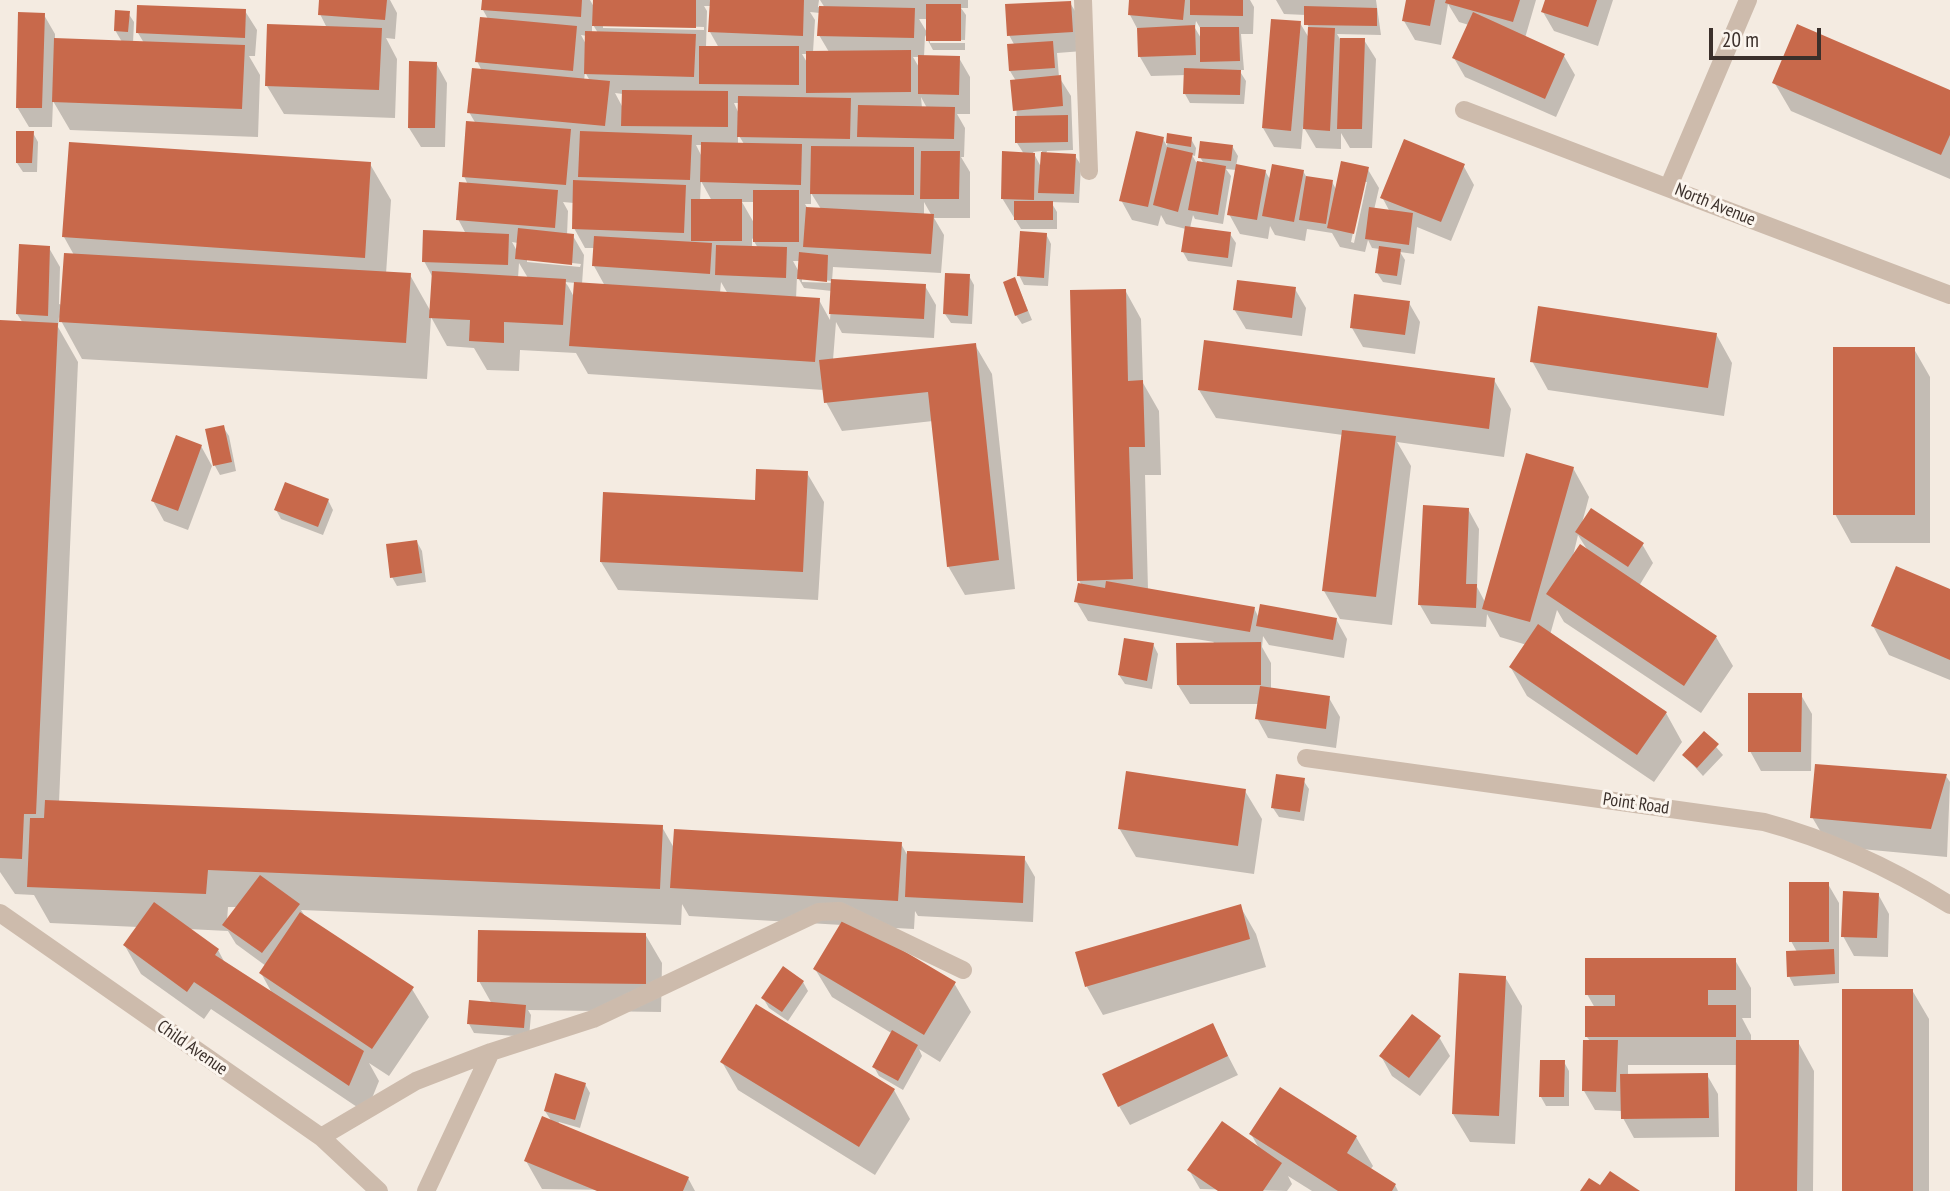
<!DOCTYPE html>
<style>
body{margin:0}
#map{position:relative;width:1950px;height:1191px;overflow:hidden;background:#f4ebe1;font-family:"PT Sans Narrow",sans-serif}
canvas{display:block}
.scale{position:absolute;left:1709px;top:28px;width:112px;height:32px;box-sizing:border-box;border:4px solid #3b302b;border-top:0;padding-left:9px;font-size:21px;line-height:24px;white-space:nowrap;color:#3b302b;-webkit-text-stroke:5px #fbf5ee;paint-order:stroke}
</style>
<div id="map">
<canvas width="1950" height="1191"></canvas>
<div class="scale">20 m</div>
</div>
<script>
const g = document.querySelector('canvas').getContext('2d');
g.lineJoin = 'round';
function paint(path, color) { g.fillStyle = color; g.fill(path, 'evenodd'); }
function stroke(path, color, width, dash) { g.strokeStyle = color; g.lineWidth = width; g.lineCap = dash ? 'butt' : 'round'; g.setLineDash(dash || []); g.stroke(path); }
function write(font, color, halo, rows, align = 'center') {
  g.font = font + ' "PT Sans Narrow",sans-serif'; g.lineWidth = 6; g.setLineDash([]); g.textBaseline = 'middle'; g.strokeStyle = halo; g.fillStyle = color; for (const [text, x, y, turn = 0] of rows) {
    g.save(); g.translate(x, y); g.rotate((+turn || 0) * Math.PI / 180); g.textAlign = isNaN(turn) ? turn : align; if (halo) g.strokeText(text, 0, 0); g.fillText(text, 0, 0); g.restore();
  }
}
paint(new Path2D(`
 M321 0H390L397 13 395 39 386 38 397 59 395 118 284 114 267 86 327 28 320 14Z
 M483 0H590L594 7V0H819L818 7 825 8 820 0H968V8H961L966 15 965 40 930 39V43H965V50H933L925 35 924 57 959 58 970 77V114H957L965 128 964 157H961L970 172V218H934L944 235 941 273 833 267 832 281 802 278V282L925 286 936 305 934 338 842 333 836 322 833 360 975 345 992 374 1015 589 965 595 948 566 933 421 842 431 826 402 824 390 588 374 576 353 520 350 519 371 487 370 474 348 447 346 431 317 427 379 82 359 59 317 58 327 78 362 59 802 662 827 674 848 901 844 909 858H1024L1035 877 1033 922 918 916 915 911 914 929 858 926 954 983 971 1012 940 1062 919 1049 922 1056 903 1090 879 1076 874 1067 893 1034 832 997 815 969 842 925 689 916 682 904 681 925 301 910 306 918 412 989 429 1017 389 1076 369 1063 379 1081 366 1113 211 1009 204 1019 141 974 125 946 138 927 50 923 34 895 15 894 0 872V322L23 323 17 314 49 248 60 267 59 304 62 305 74 255 64 237 370 164 391 200 386 274 410 275 431 312 433 278 424 261 466 234 458 219 468 185 464 176 476 124 469 112 482 71 477 61 488 19 483 10ZM704 6H711L710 32 719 48 706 47 707 11ZM810 12 820 13 819 35 829 52H813L815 20ZM919 19H928V34ZM592 23 598 33H592ZM603 24 704 27V30L603 28ZM581 35 587 36V46ZM802 54H807L808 64ZM913 57H920V69ZM585 72 590 81H584ZM615 93 623 94V108ZM921 97 927 108H922ZM734 103H740L739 114ZM738 134 744 144H738ZM696 145H703L702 157ZM701 181 712 201H700ZM811 193 821 209H808L805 204H811ZM563 202 574 203V228L585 248H595L594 266 605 286 582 284 584 255 573 236 567 235 568 211ZM742 202H754V223ZM924 202 932 216 924 215ZM752 238 758 248H752ZM512 242 518 243 517 251ZM527 258 581 264 580 267 527 262ZM793 261H800L799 272ZM519 263 528 278H518ZM797 276 804 288 832 291 830 320 819 300 796 299ZM565 282 575 283 574 297 568 286ZM721 282 728 294 720 293ZM228 907H238L227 921ZM188 929 228 931 236 944 266 966 261 973 273 995 226 965 218 950Z
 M1131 0H1250L1254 7 1253 34H1241L1244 70H1239L1246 81 1244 104 1190 103 1185 94 1186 75 1151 76 1140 57 1138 30 1130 15ZM1196 21 1202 31V40L1195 28Z
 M1276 0H1376L1381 35 1337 34 1340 39 1364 40 1376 59 1372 148H1350L1341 133V149L1316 148 1303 126 1301 149 1274 147 1263 128 1300 23 1309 38V30L1306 15 1284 14Z
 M1407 0H1536L1525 38 1564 56 1575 75 1556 117 1465 77 1454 58 1469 25 1459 22 1448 4 1441 45 1415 40 1404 21Z
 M1547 0H1613L1598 46 1554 31 1543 12Z
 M1070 3 1082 22 1083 51 1057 53 1059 77 1071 96 1073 150 1047 151 1046 154 1075 156 1081 165 1079 203 1051 202 1057 212V229H1021L1002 198 1024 154 1017 143 1016 81 1010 71 1009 46H1015L1009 35ZM1042 151 1041 167 1033 152Z
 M245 11 257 30 255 56H249L260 75 258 137 70 130 53 101 52 127H29L17 107 44 15 55 34V40L122 42 115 30 128 13 134 22 133 43H144L138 33Z
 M436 63 447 83 445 147H421L409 128Z
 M1774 82 1950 92V179L1791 111Z
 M33 133 38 142 37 172H23L17 163Z
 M1168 135 1191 139 1196 148 1195 156 1192 155 1196 162 1204 164 1200 157 1232 146 1238 156 1236 166 1265 171 1271 181 1303 171 1307 178 1332 182 1337 191 1367 168 1379 188 1374 210 1390 212 1382 197 1463 165 1474 185 1451 241 1417 227 1414 254 1400 252 1405 260 1401 285 1383 282 1377 273 1380 249 1372 248 1368 240 1365 252 1340 247 1332 233 1307 229 1305 241 1275 235 1270 226 1268 239 1240 234 1229 214 1236 170 1226 169 1231 176 1223 224 1195 219 1193 215 1190 228 1230 234 1236 243 1232 267 1188 261 1183 252 1186 229 1166 224 1161 215 1158 226 1132 220 1121 200 1163 139 1167 146ZM1364 182H1367L1354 243 1351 242Z
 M1046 234 1051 244 1048 286 1024 285 1019 275Z
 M969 276 974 285 972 324 951 323 945 314Z
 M1015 279 1032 320 1022 324 1016 315Z
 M1295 289 1306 308 1302 336 1246 329 1234 309Z
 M1125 290 1141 319 1143 383 1159 411 1161 475H1145L1148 590 1254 608 1259 618 1336 619 1347 639 1344 658 1269 645 1263 636 1262 647 1271 663V689L1329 698 1340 717 1336 748 1268 738 1257 718 1259 704H1190L1178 685 1214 642 1088 621 1076 601 1082 586 1079 580Z
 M1409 303 1420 322 1415 354 1363 347 1352 328Z
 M1716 334 1732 363 1724 416 1548 390 1532 361Z
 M1914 349 1930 377V543H1851L1835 514Z
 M1494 380 1511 409 1504 457 1397 442 1411 466 1392 625 1340 619 1324 591 1343 435 1216 418 1199 390Z
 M223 427 229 436 236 471 220 475 215 466 207 431Z
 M201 446 212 466 188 530 164 521 153 501Z
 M1573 468 1589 497 1582 523 1642 544 1653 563 1639 586 1716 637 1733 666 1701 713 1564 622 1557 610 1550 635 1666 713 1682 742 1654 782 1527 696 1511 668 1527 645 1500 637 1487 614 1486 627 1431 624 1420 605 1468 509 1479 529 1477 587 1485 602ZM1578 535 1588 551 1573 556Z
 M807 473 824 502 818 600 618 590 601 562 756 501Z
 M328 500 333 510 323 535 281 519 276 510Z
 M417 542 422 551 426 582 397 586 392 577Z
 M1950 590V680L1889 655 1873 626Z
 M1153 644 1158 654 1152 689 1125 684 1119 675Z
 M1801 695 1812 714 1811 771H1761L1750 751Z
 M1704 733 1723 755 1703 776 1684 755Z
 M1816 766 1946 776 1950 782 1947 857 1829 846 1812 817Z
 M1303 780 1309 789 1304 821 1279 817 1273 808Z
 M1245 791 1262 819 1254 874 1136 857 1119 828Z
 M1828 884 1839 903V983L1794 986 1789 976 1797 952 1791 941Z
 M1878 894 1889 914 1888 957 1854 956 1843 936Z
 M1240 906 1256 934 1266 967 1103 1015 1087 987 1077 953Z
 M645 934 662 963 661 1012 528 1010 531 1015 529 1037 474 1033 469 1024 492 1004 479 981Z
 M1735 960 1751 988V1018H1742L1751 1035V1041L1798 1042 1814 1071 1813 1191H1737L1738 1065H1628V1076L1707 1075 1718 1094 1719 1137 1634 1138 1623 1118 1622 1111 1595 1110 1584 1091 1590 1041 1587 1037 1595 1008 1587 994Z
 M1505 977 1522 1006 1515 1144 1470 1142 1453 1114Z
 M803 982 808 991 788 1021 769 1008 763 998Z
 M1912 990 1929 1019V1191H1843Z
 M1212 1025 1238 1075 1130 1125 1119 1106Z
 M1439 1037 1450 1056 1420 1096 1392 1076 1381 1056Z
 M722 1062 894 1090 910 1119 875 1175 738 1090Z
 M1564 1062 1569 1071V1106H1546L1541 1097Z
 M585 1084 590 1093 580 1128 559 1122 558 1125 688 1178 695 1191 542 1189 526 1161 552 1122 545 1111Z
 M1251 1134 1356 1137 1373 1166 1370 1170 1395 1185 1398 1191H1312L1288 1176 1292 1184 1287 1191 1200 1189 1189 1170 1260 1150Z`), '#0003');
paint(new Path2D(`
 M319 0H387L385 20 318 15Z
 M482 0H582L581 17 481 10Z
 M593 0H696V28L592 26Z
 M710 0H804L803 36 708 32Z
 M1129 0H1185L1183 20 1128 15Z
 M1190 0H1243V16L1190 15Z
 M1406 0H1435L1430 26 1402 21Z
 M1446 0H1520L1513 22 1445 3Z
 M1545 0H1597L1588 27 1541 12Z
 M1071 1 1073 32 1007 36 1005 4Z
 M926 4H961V41H926Z
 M137 5 246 9 245 38 136 33Z
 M819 6 915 8 914 38 817 36Z
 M1304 6 1377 8V26L1304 25Z
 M115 10 130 11 128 32 114 31Z
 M18 12 45 13 42 108H16Z
 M1473 12 1565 54 1545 99 1452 58Z
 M480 17 577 26 573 71 475 62Z
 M1271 19 1301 21 1291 131 1262 128Z
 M267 24 382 28 379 90 265 86Z
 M1797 24 1950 90V135L1941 155 1772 83Z
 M1195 25 1196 55 1138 57 1137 28Z
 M1200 27H1239L1240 61 1200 62Z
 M1308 27 1335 28 1330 131 1303 129Z
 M585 31 696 34 694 77 584 74Z
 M54 38 245 45 242 109 52 102Z
 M1340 38H1365L1362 129H1337Z
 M1053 41 1055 68 1009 71 1007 44Z
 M699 46H799V85L699 84Z
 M911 50V92L806 93V51Z
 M918 55 960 56 959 95 918 94Z
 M409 61 437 62 435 128H408Z
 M472 68 610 81 605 126 467 113Z
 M1184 68 1241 70 1240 95 1183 94Z
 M1061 75 1063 106 1013 111 1010 80Z
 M622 90 728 91V127L621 126Z
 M738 96 851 98 850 139 737 137Z
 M858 105 955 107 954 139 857 137Z
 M1068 115V142L1015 143V116Z
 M466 121 571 129 566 185 462 177Z
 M16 131H34L32 163H16Z
 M580 131 692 135 690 180 578 177Z
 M1136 131 1164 137 1148 207 1119 201Z
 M1167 133 1192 137 1191 147 1166 143Z
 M1404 139 1465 164 1441 222 1380 198Z
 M1200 141 1233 145 1231 161 1198 158Z
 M69 142 371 162 365 258 62 237Z
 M701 142 802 144 801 185 700 182Z
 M811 146 914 147V195L810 194Z
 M1167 147 1193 153 1178 212 1153 205Z
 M921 151H960L959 199H920Z
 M1002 151 1035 153 1034 200 1001 199Z
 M1041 152 1076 154 1074 194 1038 193Z
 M1197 161 1226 166 1218 215 1188 210Z
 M1341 161 1369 167 1354 234 1327 228Z
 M1236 164 1266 170 1257 220 1227 215Z
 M1272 164 1304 170 1294 222 1262 216Z
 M1306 176 1333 180 1326 224 1299 220Z
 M573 180 686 185 684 233 572 229Z
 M459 182 558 190 555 228 456 220Z
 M753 190H799V242H753Z
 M691 199H742V241H691Z
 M1014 201H1053V220H1014Z
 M806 207 934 214 931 254 803 247Z
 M1369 207 1413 213 1409 245 1365 239Z
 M1185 226 1231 232 1228 258 1181 252Z
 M518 228 574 234 572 265 515 259Z
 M423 230 509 234 508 265 422 262Z
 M1020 231 1047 233 1044 278 1017 276Z
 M594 236 712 243 710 274 592 266Z
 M19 244 50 246 48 316 16 314Z
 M716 245 787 247 786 278 715 275Z
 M1379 246 1401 249 1397 276 1375 273Z
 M799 252 828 255 827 282 797 279Z
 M64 253 411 273 406 343 59 322Z
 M432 271 566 279 563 325 504 322V343L469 341 470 320 429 318Z
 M945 273 970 274 968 316 943 314Z
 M1015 277 1028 311 1015 316 1003 282Z
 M831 279 926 284 924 319 829 314Z
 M1237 280 1296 287 1292 318 1233 310Z
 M574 282 820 298 815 362 569 346Z
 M1126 289 1128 381 1143 380 1145 447H1129L1133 579 1077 581 1070 290Z
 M1354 294 1410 301 1405 335 1350 328Z
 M1538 306 1717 333 1708 388 1530 362Z
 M0 320 58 323 36 814H24L22 859 0 858Z
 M1204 340 1495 378 1489 429 1198 390Z
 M976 343 999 560 947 567 928 392 824 403 819 360Z
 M1833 347H1915V515H1833Z
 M224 425 232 462 213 466 205 429Z
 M1342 430 1396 436 1376 597 1322 591Z
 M176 435 202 445 178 511 151 501Z
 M1526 453 1574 467 1530 622 1482 609Z
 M756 469 808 471 803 572 600 562 603 492 755 500Z
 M285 482 329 499 318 527 274 510Z
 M1423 505 1469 508 1466 584H1477L1476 608 1418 605Z
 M1591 508 1644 543 1628 567 1575 532Z
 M417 540 422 573 390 578 386 544Z
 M1580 544 1717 636 1684 686 1546 594Z
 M1896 566 1950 589V660L1871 626Z
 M1106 581 1255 607 1250 632 1074 602 1078 583 1105 588Z
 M1260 604 1337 618 1333 640 1256 626Z
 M1538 624 1667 712 1637 755 1509 667Z
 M1124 638 1154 643 1147 681 1118 675Z
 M1261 642V685H1177L1176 643Z
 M1260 686 1330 696 1326 729 1255 719Z
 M1748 693H1802L1801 752H1748Z
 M1704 731 1719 744 1697 768 1682 755Z
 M1815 764 1947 774 1931 829 1810 818Z
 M1126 771 1246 789 1238 846 1118 829Z
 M1276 774 1305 778 1300 812 1271 808Z
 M45 800 663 825 660 889 208 870 206 894 27 887 30 818H44Z
 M674 829 902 842 898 901 670 888Z
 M907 851 1025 856 1023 903 905 897Z
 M260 875 300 904 262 953 222 925Z
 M1789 882H1829V942H1789Z
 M1843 891 1879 893 1877 938 1841 937Z
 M154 902 219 949 215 955 364 1051 349 1086 194 982 187 992 123 945Z
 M1241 904 1250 939 1085 987 1075 952Z
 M300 912 414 987 372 1049 259 973Z
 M845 916 956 982 924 1035 813 969Z
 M478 930 646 933V984L477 982Z
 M1834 949 1835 974 1787 977 1786 951Z
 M1585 958H1736V990H1708V1005H1736V1037H1585V1006H1615V995H1585Z
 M783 966 804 981 782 1012 761 998Z
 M1459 973 1506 976 1499 1116 1452 1114Z
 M1842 989H1913V1191H1842Z
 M469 1000 526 1005 524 1028 467 1024Z
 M756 1004 895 1089 859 1147 720 1062Z
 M1412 1014 1441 1036 1409 1078 1379 1056Z
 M1213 1023 1228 1056 1118 1107 1102 1074Z
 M892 1030 918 1045 898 1081 872 1067Z
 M1583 1040H1618L1616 1092 1582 1091Z
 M1736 1040H1799L1797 1191H1735Z
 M1540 1060H1565L1564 1097H1539Z
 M555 1073 586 1083 575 1120 544 1111Z
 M1708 1073 1709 1118 1621 1119 1620 1074Z
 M1280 1087 1357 1136 1347 1153 1396 1184 1392 1191H1338L1249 1134Z
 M542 1116 689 1177 683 1191H597L524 1161Z
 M1222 1121 1282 1163 1263 1191H1218L1187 1170Z
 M1610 1171 1640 1191H1580L1589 1178 1600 1185Z`), '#c8694b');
stroke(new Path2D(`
 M1083 0 1089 171
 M1748 0 1668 188 1950 295
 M1464 110 1668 188
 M1306 758 1764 822C1831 840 1891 868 1950 905
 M0 913 321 1137 379 1191
 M321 1137 416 1081 491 1052 593 1019 819 912 840 911 963 970
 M426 1191 491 1052`), '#cdbbac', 18);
write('18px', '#3b302b', '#fbf5ee', [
 ["North Avenue",1715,205,22],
 ["Point Road",1636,804,8],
 ["Child Avenue",192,1048,35]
]);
</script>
